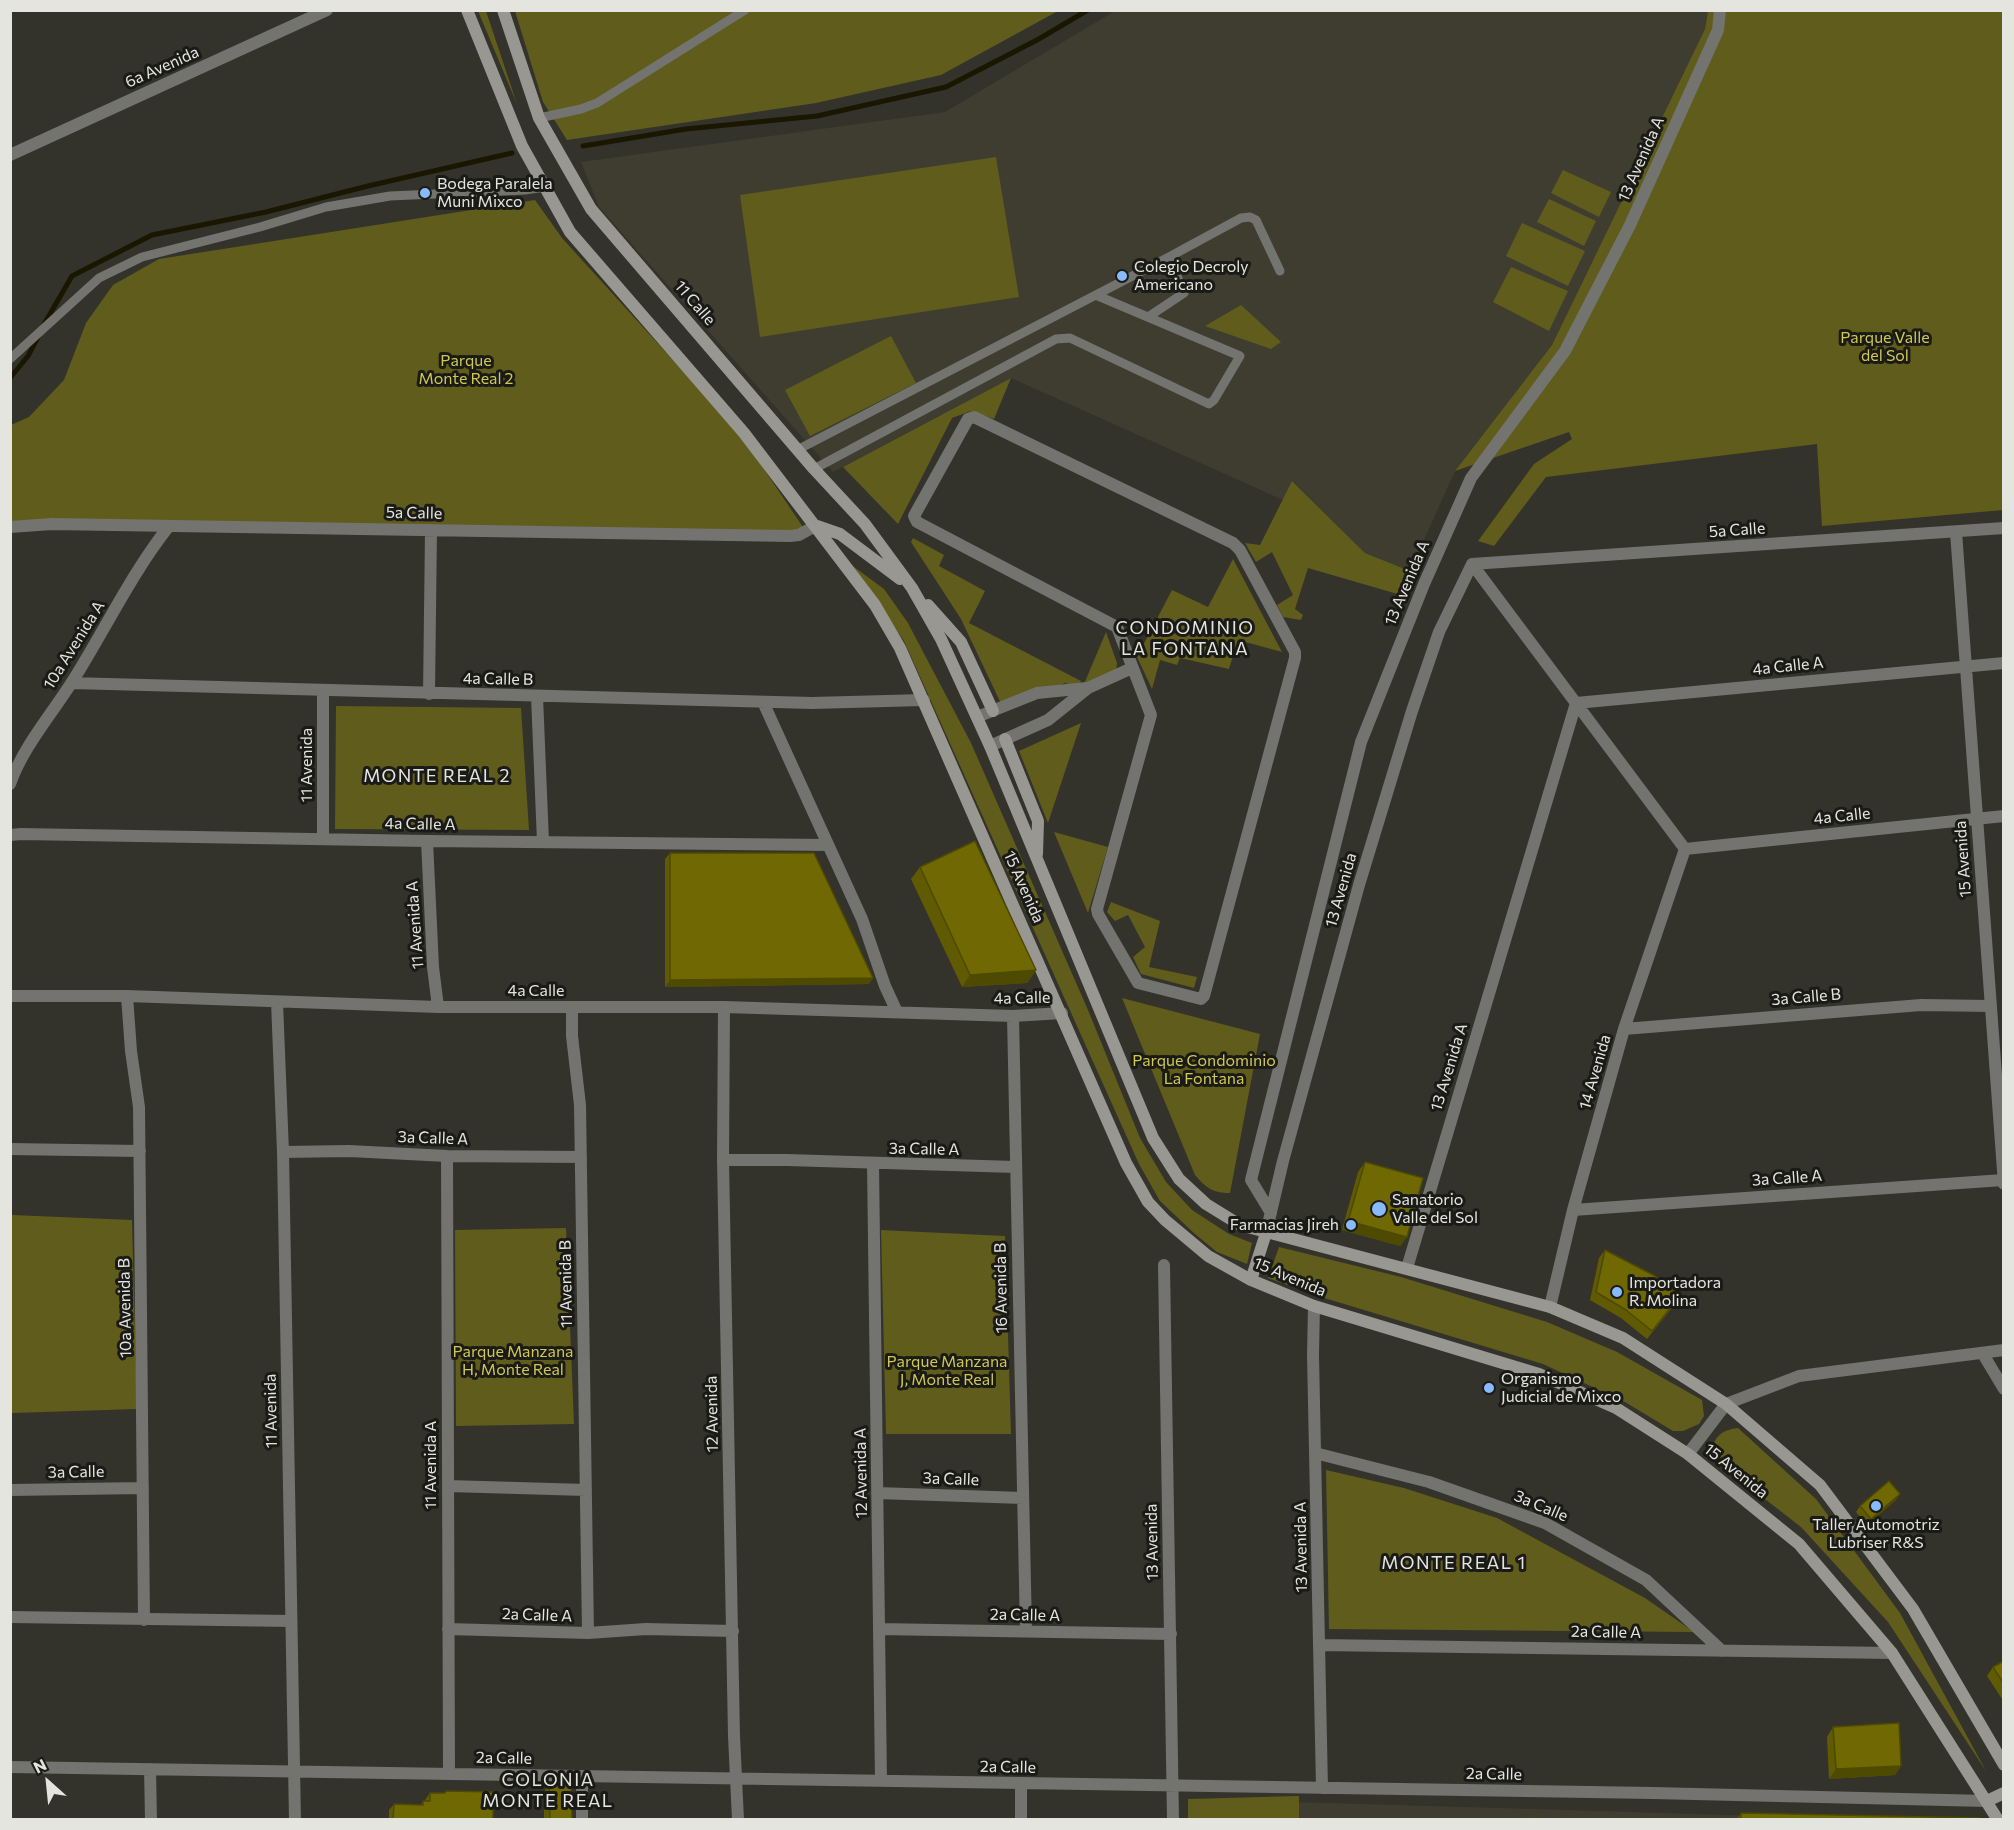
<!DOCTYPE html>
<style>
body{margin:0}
#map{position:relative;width:2014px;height:1830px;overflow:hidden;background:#33332b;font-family:Commissioner,sans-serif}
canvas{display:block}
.frame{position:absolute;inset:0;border:12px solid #e5e5e0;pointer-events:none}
.north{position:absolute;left:18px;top:1752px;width:60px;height:60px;-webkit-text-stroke:4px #1a1a17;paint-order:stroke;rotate:333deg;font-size:16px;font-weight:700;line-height:24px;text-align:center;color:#e5e5e0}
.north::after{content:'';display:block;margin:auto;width:21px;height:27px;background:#e5e5e0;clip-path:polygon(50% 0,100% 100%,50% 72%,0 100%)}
</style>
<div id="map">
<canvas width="2014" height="1830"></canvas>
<div class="frame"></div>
<div class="north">N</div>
</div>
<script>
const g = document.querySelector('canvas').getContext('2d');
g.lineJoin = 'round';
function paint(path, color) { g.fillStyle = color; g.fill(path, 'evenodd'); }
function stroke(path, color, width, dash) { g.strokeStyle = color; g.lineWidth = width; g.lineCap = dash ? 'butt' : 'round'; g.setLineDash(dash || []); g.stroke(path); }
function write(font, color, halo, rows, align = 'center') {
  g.font = font + ' Commissioner,sans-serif'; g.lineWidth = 6; g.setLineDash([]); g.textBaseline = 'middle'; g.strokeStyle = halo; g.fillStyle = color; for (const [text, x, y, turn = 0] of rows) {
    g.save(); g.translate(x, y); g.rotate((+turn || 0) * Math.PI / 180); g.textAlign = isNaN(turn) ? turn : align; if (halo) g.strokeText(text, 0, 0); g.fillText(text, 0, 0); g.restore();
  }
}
paint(new Path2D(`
 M1115 11H1708L1705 29 1552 345 1455 471 1410 571 1365 553 1293 481 1283 500 1011 378 833 472 599 207 581 162 945 112Z
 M1188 1799 1532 1809 1860 1819 1188 1820Z`), '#3e3d30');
paint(new Path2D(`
 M478 11H486L517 104Z
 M515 11H1058L941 75 816 103 567 140 543 102Z
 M1708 11H2003V510L1822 526 1817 444 1546 477 1494 546 1478 541 1534 464 1572 439 1569 432 1455 471 1552 345 1705 29Z
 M996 157 1019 297 760 337 740 195Z
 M1563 170 1611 192 1599 217 1551 193Z
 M1549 199 1596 221 1584 246 1537 222Z
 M535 200 562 238 741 435 807 533 11 525V425L29 417 64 380 86 323 113 285 159 259Z
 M1522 223 1585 251 1568 286 1506 256Z
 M1511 267 1568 291 1549 331 1493 302Z
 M1241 305 1281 342 1271 349 1205 326Z
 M891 336 916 383 810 436 785 390Z
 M1011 378 994 419 971 411 952 418 898 524 843 467Z
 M1292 481 1365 553 1410 571 1401 595 1308 568 1295 609 1303 615 1301 620 1283 617 1277 605 1293 595 1272 552 1256 562 1245 543 1260 545Z
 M913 538 944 555 939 566 985 591 969 623 1081 681 1079 686 1065 683 1004 710 961 619 911 542Z
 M1233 559 1282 652 1238 640 1229 669 1180 658 1177 665 1160 660 1152 689 1137 657 1172 590 1208 607Z
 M850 564 884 589 908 623 971 743 1088 1010 1140 1138 1166 1182 1192 1210 1229 1234 1252 1243 1247 1264 1217 1252 1195 1234 1160 1201 1139 1164 904 641Z
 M1106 632 1117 663 1116 671 1084 684Z
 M336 706 521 708 529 830 335 829Z
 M1081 723 1048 823 1019 751Z
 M1054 832 1108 847 1088 913Z
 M1111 902 1160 921 1149 967 1197 977 1194 988 1141 974 1133 957 1145 947 1128 915 1115 921 1107 912Z
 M1122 998 1260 1034 1230 1193C1213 1193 1206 1188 1195 1175Z
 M12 1215 132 1220 137 1409 12 1413Z
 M566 1228 574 1424 456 1426 455 1230Z
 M881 1230 1005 1236 1011 1434H886Z
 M1279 1247 1401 1277 1547 1322 1617 1352 1702 1400 1704 1416 1699 1424 1683 1431H1673L1625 1402 1543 1364 1321 1297 1268 1278Z
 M1738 1428 1816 1499 1900 1613 1986 1771 1888 1622 1801 1527 1712 1458C1711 1439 1720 1430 1738 1428Z
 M1326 1470 1404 1488 1497 1518 1645 1598 1694 1632 1329 1629Z
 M1299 1796V1819H1188V1799Z`), '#605c1c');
stroke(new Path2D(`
 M583 146 686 129 817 116 946 87 1037 40 1088 10
 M43 326 72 276 152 235 266 212 368 186 512 153
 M10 378 28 356 38 337`), '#191700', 5);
stroke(new Path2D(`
 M539 118 581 109 597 103 745 10
 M1169 257 1241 218 1250 217 1256 220 1280 271
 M10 359 99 278 142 257 260 227 326 207 390 196 525 190 545 187
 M799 449 1169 257 1184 293 1148 317
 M814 469 1056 339 1070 338 1209 404 1214 400 1240 356 1098 296`), '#73736f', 9);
stroke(new Path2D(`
 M10 155 327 10
 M974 417 1233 543 1240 550 1295 652V658L1204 996 1201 999 1138 983 1098 914 1097 909 1151 715 1117 627 917 522 914 516 968 419Z
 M10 527 52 524 790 536 799 535 815 526
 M1956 532 2004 1184
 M1472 564 2004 528
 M1472 564 1685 849
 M71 683 812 703 924 700
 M323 691V839
 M429 694 431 530
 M537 696 543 842
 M763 702 862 919 885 986 897 1012
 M977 717 1037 693 1087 688
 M990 746 1048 720 1088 688 1132 668
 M10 784C23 747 51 715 72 682 105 630 131 574 169 526
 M10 835 21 834 427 841 828 845
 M427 841 433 967 438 1007
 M1685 849 2004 816
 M10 996H127L438 1007H724L1013 1016 1062 1013
 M127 996 131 1051 139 1107 144 1620
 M277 1002 283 1152 295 1820
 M572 1007V1036L580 1105 588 1633
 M724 1007 723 1160 734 1736 738 1820
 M1013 1016 1026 1631
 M1624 1029 1921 1005 1991 1006
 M10 1149 140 1151
 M283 1152 349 1151 447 1156 581 1157
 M447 1156 449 1774
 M723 1160H787L1015 1167
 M873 1164 881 1781
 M1573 1210 2003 1180
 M1271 1213 1251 1180 1361 742 1424 584 1471 478 1565 351 1630 225 1718 30 1720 10
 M1266 1233 1283 1161 1359 885 1412 711 1439 632 1472 564
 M1164 1265 1173 1820
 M1407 1268 1576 703 2004 663
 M1314 1306 1313 1355 1322 1788
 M1550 1307 1573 1210 1624 1029 1685 849
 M1983 1354 2004 1389
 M1315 1453 1429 1482 1545 1523 1646 1580 1722 1651
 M1688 1454 1726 1404 1799 1376 2004 1350
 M448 1486 586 1490
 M10 1490 143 1488
 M877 1493 1023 1498
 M10 1617 291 1621
 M448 1629 588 1633 646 1629 733 1631
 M879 1629 1171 1634
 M1319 1645 1892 1653
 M10 1767 1653 1793 1987 1801
 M150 1769 151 1820
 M1021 1784V1820
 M582 1820V1776`), '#73736f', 12);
stroke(new Path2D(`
 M467 10 522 146 570 232 744 433 875 605 900 648 1126 1163 1148 1202 1165 1220 1208 1256 1251 1280 1314 1306 1539 1374 1616 1408 1688 1454 1799 1544 1892 1653 1998 1820
 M503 10 539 118 591 209 814 469 865 524 912 588 941 639 990 746 1153 1138 1179 1179 1206 1204 1240 1225 1550 1307 1623 1338 1726 1404 1820 1485 1913 1609 2004 1765
 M817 526 840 534 900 579
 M928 605 961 642 993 711
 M1005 739 1038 821 1037 854
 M1251 1280 1266 1233
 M1987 1801 2004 1793`), '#989791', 12);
paint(new Path2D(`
 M670 853 869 984 665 987V859Z
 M920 867 1036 970 1027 983 962 987 911 879Z
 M1365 1162 1407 1237 1400 1246 1342 1230 1358 1172Z
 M1605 1250 1675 1304 1647 1339 1621 1318 1590 1300 1599 1258Z
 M1896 1500 1867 1525 1856 1512 1860 1506Z
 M2004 1661V1702L1987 1676 1993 1667Z
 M1833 1727 1901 1766 1895 1775 1829 1779 1827 1737Z
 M549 1784 572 1820H544V1792Z
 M446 1791 493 1820H389V1810L394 1804 421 1805 423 1801H425V1800L430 1793H444Z
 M1741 1813 1979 1820H1737Z`), '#605a03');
paint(new Path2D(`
 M1036 970 1027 983 962 987 970 975Z
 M873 978 869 984 665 987 670 980Z
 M1348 1221 1407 1237 1400 1246 1342 1230Z
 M1900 1494 1896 1500 1867 1525 1871 1519Z
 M1901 1766 1895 1775 1829 1779 1836 1769Z`), '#4e4a02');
const building = new Path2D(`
 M975 841 1036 970 970 975 920 867Z
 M670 853H814L873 978 670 980Z
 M1365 1162 1423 1178 1407 1237 1348 1221Z
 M1605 1250 1655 1276 1680 1296 1652 1331 1626 1310 1596 1292Z
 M1889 1481 1900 1494 1871 1519 1860 1506Z
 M2004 1661V1684L1993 1667Z
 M1899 1723 1901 1766 1836 1769 1833 1727Z
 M549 1784H571L572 1820H550Z
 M446 1791 493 1792V1820H393L394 1804 423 1805V1801H430V1793H445Z
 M1741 1813 1979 1818V1820H1741Z
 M1538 1818V1820H1492Z`);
paint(building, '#706903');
stroke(building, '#4e4a02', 1.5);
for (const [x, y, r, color] of [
 [425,193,6,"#88bafc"],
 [1122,276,6,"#88bafc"],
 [1379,1209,8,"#88bafc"],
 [1351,1225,6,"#88bafc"],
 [1617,1292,6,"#88bafc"],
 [1489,1388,6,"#88bafc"],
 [1876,1506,6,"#88bafc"]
]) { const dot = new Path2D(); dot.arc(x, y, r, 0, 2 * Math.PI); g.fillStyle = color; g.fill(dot); stroke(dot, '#1a1a17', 2); }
write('16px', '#e5e5e0', '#1a1a17', [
 ["6a Avenida",162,67,-24],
 ["13 Avenida A",1641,159,-66],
 ["11 Calle",695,303,49],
 ["5a Calle",414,513,1],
 ["5a Calle",1737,530,-4],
 ["13 Avenida A",1407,583,-67],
 ["10a Avenida A",74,645,-58],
 ["4a Calle A",1788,666,-6],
 ["4a Calle B",498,679,1],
 ["11 Avenida",307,765,-90],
 ["4a Calle",1842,816,-6],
 ["4a Calle A",420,824,1],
 ["15 Avenida",1963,859,-94],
 ["15 Avenida",1024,887,66],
 ["13 Avenida",1341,890,-74],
 ["11 Avenida A",415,925,-94],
 ["4a Calle",536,991],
 ["3a Calle B",1806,997,-5],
 ["4a Calle",1022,998,-1],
 ["13 Avenida A",1449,1067,-73],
 ["14 Avenida",1595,1072,-74],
 ["3a Calle A",433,1138,2],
 ["3a Calle A",924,1149,1],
 ["3a Calle A",1787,1178,-4],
 ["15 Avenida",1290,1277,23],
 ["11 Avenida B",566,1284,-91],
 ["16 Avenida B",1001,1288,-91],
 ["10a Avenida B",125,1308,-91],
 ["11 Avenida",271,1411,-91],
 ["12 Avenida",712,1414,-91],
 ["11 Avenida A",431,1465,-90],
 ["15 Avenida",1736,1471,39],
 ["3a Calle",76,1472,-1],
 ["12 Avenida A",861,1473,-91],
 ["3a Calle",951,1479,2],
 ["3a Calle",1541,1506,23],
 ["13 Avenida",1152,1542,-91],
 ["13 Avenida A",1301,1547,-91],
 ["2a Calle A",537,1615,2],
 ["2a Calle A",1025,1615,1],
 ["2a Calle A",1606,1632,1],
 ["2a Calle",504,1758,1],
 ["2a Calle",1008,1767,1],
 ["2a Calle",1494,1774,1]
]);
write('16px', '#e5e5e0', '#1a1a17', [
 ["Bodega Paralela",437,184],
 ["Muni Mixco",437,202],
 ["Colegio Decroly",1134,267],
 ["Americano",1134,285],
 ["Sanatorio",1392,1200],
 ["Valle del Sol",1392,1218],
 ["Farmacias Jireh",1339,1225,"right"],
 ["Importadora",1629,1283],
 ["R. Molina",1629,1301],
 ["Organismo",1501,1379],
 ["Judicial de Mixco",1501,1397],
 ["Taller Automotriz",1876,1525,"center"],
 ["Lubriser R&S",1876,1543,"center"]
], 'left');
write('16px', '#d0c853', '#1a1a17', [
 ["Parque Valle",1885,338],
 ["del Sol",1885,356],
 ["Parque",466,361],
 ["Monte Real 2",466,379],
 ["Parque Condominio",1204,1061],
 ["La Fontana",1204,1079],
 ["Parque Manzana",513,1352],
 ["H, Monte Real",513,1370],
 ["Parque Manzana",947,1362],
 ["J, Monte Real",947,1380]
]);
g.letterSpacing = '1.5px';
write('18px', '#e5e5e0', '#1a1a17', [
 ["CONDOMINIO",1185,628],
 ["LA FONTANA",1185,649],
 ["MONTE REAL 2",437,776],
 ["MONTE REAL 1",1454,1563],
 ["COLONIA",548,1780],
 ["MONTE REAL",548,1801]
]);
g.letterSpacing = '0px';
</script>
